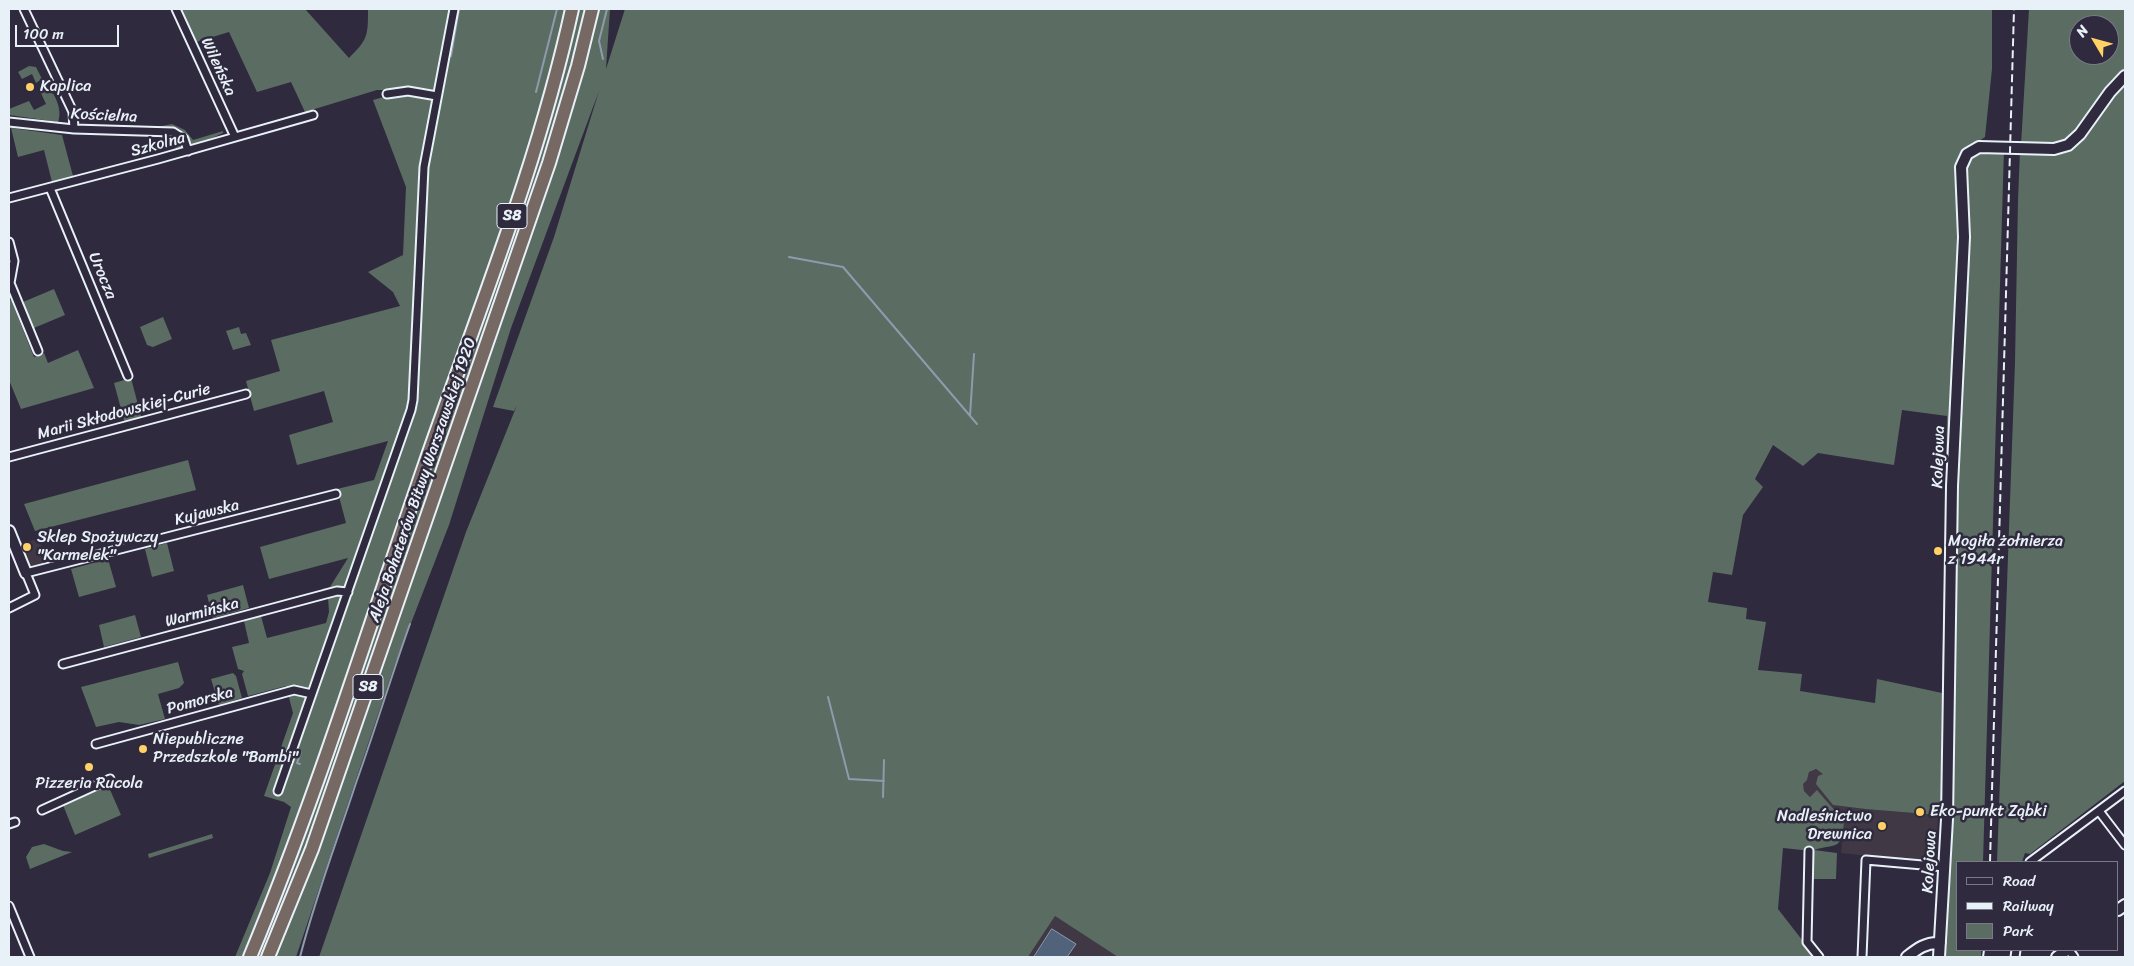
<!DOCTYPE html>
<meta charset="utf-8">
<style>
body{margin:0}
#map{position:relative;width:2134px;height:966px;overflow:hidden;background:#2f2a3d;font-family:Sriracha,sans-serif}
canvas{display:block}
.frame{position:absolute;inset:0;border:10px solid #e8f1f8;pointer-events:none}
.legend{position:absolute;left:1956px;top:861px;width:162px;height:90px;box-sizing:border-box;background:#2f2a3d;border:1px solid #797a88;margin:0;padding:6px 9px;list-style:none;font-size:15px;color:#e8f1f8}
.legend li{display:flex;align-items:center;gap:10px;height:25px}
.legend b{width:25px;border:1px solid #797a88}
.north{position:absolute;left:2069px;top:15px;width:50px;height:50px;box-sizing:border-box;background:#2f2a3d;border:1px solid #797a88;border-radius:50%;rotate:307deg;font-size:14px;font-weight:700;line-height:20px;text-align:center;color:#e8f1f8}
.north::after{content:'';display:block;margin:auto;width:18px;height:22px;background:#ffd166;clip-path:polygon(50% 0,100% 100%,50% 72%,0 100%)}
.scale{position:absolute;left:15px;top:25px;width:104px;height:22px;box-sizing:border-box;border:2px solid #e8f1f8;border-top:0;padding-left:6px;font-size:15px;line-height:18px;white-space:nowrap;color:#e8f1f8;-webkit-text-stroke:4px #2f2a3d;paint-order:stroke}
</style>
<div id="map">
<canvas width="2134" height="966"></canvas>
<div class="frame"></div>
<ul class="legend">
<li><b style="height:6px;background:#2f2a3d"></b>Road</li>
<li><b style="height:6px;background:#e8f1f8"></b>Railway</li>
<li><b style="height:14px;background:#5b6c63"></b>Park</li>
</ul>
<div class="north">N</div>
<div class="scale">100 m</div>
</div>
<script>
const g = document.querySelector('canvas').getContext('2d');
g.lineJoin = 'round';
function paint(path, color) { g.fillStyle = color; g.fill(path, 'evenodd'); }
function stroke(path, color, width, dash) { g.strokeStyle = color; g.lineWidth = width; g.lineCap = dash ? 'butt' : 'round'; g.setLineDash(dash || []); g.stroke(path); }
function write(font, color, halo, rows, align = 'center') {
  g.font = font + ' Sriracha,sans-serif'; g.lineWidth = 5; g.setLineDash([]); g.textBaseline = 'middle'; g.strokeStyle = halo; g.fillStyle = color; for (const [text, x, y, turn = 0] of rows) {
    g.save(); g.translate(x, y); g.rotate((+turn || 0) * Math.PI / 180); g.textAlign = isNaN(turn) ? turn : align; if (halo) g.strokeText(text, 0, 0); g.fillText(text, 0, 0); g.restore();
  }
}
paint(new Path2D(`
 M38 538 48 562 29 567 19 543 24 544Z
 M1812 769 1820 771 1823 774 1833 805 1865 809 1938 815 1936 863 1841 853 1844 821 1818 791 1810 797 1804 791 1802 784 1807 780 1809 772Z
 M1055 916 1118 957H1028Z`), '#413845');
paint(new Path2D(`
 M180 9H305L349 58C368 39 368 36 368 9H610L606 69 625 9H1992V69L1985 137 1964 151 1946 693 1942 695 1941 813 1938 815 1865 809 1833 805 1816 784 1818 776 1823 774 1816 769 1809 772 1807 780 1803 784 1804 791 1810 797 1817 790 1844 821C1842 851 1837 843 1814 850L1837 853 1836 879H1811L1812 851 1783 848 1778 909 1813 954 1809 957H1118L1055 916 1028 957H319L466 532 517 405 514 411 493 407 554 237 599 91 511 328 449 525 394 667 296 957H235L270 873 291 807 284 802 264 796 293 713 286 686 248 696 242 674 244 671 238 669 232 647 249 643 244 621 261 616 267 638 326 623 329 612 328 598 324 599 322 589 330 587 348 558 269 579 260 547 346 523 337 489 374 480 388 441 297 465 289 435 333 422 324 391 254 411 246 381 280 371 271 340 400 306 393 292 368 272 403 255 406 187 373 100 387 96 386 90H377L305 112 291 82 257 92 229 32 196 42ZM1902 410 1947 416 1942 693 1877 679 1875 703 1800 691 1802 674 1758 670 1766 622 1746 619 1747 608 1708 602 1713 572 1732 575 1743 515 1763 487 1755 479 1773 445 1803 466 1818 453 1894 465Z
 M2029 9H2125V70L2108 89 2078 129 2065 142 2056 145H2021ZM2079 25H2109V55H2079Z
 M29 66 36 67 42 79 36 83 32 74 22 79 18 72Z
 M2125 81V781L2030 854 2025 853 2022 862H1997L2015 362 2018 200 2020 151 2056 152 2105 104Z
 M47 85C55 94 63 110 58 122L9 115V109L29 101 34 110 46 104 39 89Z
 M172 124 185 130 193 140 223 131V133L197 145H193L181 130 176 127 159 129 114 127V125L157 127Z
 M11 128 62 135 73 176 52 182 44 150 18 157Z
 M161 136 178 139 181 144 180 148 178 150 170 143 161 141Z
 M2004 149 1983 862H1958V950H1981V957H1942L1966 163 1977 151Z
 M54 289 65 315 34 328 23 302Z
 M11 300 34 357 44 353 48 363 78 350 94 388 21 409 9 380V301Z
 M163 317 172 339 153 347 147 345 140 327Z
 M239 327 241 334 246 333 251 345 233 350 226 331Z
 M131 378 142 420 125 424 114 383Z
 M188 460 196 490 35 531 24 504Z
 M167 543 174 571 152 577 145 549Z
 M108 559 116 587 79 597 71 569Z
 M243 585 249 608 213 618 207 595Z
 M135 615 141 637 104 647 99 625Z
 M178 662 184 683 179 688 158 694 165 719 139 725 119 722 96 727 81 687Z
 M233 673 236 676 242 698 219 705 211 679Z
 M108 785 121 815 75 835 63 805Z
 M212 834 213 838 149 858 148 854Z
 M44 844 63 851 72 852 30 869 26 857 32 847Z`), '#5b6c63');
const water = new Path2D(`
 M1052 929 1076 944 1067 957H1034Z`);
paint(water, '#51627b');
stroke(water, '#8d9bad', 1);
stroke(new Path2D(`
 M451 56 459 9
 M603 59 599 41 607 9
 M536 92 557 9
 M789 257 843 267 977 424
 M970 416 974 354
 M828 697 849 779 884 781
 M300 764 297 763 301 752
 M883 797 884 760
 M300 957C315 898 337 841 356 783 375 730 391 677 410 624`), '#8d9bad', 2);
const street = new Path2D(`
 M24 9 73 112 74 129
 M176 9 235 137
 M387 94 408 91 437 96
 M9 122 74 129 173 132 184 139 188 151
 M50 188 128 376
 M9 198 158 159 313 115
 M9 242 14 261 10 283 38 351
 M9 457 246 394
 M9 608 35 595 26 573 336 494
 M63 664 337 591 348 592
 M96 744 294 690 312 694
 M278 791 411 410 413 400 424 167 454 9
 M42 810 110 779
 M2099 811 2125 845
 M9 824 15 822
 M1809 851 1807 942 1819 957
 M2030 862 2125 791
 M9 906 30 957
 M2069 950 2074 957
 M1862 957 1866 860 1945 867
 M2015 957 2016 950`);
const secondary = new Path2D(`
 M9 531 26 573
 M2118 910 2125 905
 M1907 957C1917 949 1926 942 1940 943
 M1939 957 1947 819 1952 486 1964 237 1961 167 1967 154 1979 147 2054 149 2068 145 2080 134 2110 92 2125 76
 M2057 957 2067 950`);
const highway = new Path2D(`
 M250 957C317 796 368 629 425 464 477 314 538 165 572 9
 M268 957 312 849 549 163 578 66 592 9`);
stroke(street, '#e8f1f8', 11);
stroke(secondary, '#e8f1f8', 14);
stroke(highway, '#e8f1f8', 16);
stroke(street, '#2f2a3d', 7);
stroke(secondary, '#2f2a3d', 10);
stroke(highway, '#766964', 12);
stroke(new Path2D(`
 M1990 862 2014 9
 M1983 957 1984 950`), '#e8f1f8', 2, [8, 4]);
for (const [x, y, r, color] of [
 [30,87,5,"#ffd166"],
 [27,547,5,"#ffd166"],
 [1938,551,5,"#ffd166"],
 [143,749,5,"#ffd166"],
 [89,767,5,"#ffd166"],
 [1920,812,5,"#ffd166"],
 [1882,826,5,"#ffd166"]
]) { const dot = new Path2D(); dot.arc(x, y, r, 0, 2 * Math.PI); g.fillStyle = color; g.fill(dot); stroke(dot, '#2f2a3d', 2); }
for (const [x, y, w] of [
 [512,216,30],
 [368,687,30]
]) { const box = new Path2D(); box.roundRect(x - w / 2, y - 12.5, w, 25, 4); g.fillStyle = '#2f2a3d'; g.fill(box); stroke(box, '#e8f1f8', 1); }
write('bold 15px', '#e8f1f8', null, [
 ["S8",512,216],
 ["S8",368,687]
]);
write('16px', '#e8f1f8', '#2f2a3d', [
 ["Wileńska",218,67,65],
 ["Kościelna",104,116,3],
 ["Szkolna",158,145,-15],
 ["Urocza",102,276,67],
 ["Marii Skłodowskiej-Curie",124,412,-15],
 ["Kolejowa",1939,457,-88],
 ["Aleja Bohaterów Bitwy Warszawskiej 1920",423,480,-71],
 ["Kujawska",207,513,-14],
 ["Warmińska",202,613,-15],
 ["Pomorska",200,701,-15],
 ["Kolejowa",1930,862,-87]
]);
write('16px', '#e8f1f8', '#2f2a3d', [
 ["Kaplica",40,87],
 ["Sklep Spożywczy",37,538],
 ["\"Karmelek\"",37,556],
 ["Mogiła żołnierza",1948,542],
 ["z 1944r",1948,560],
 ["Niepubliczne",153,740],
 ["Przedszkole \"Bambi\"",153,758],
 ["Pizzeria Rucola",89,784,"center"],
 ["Eko-punkt Ząbki",1930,812],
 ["Nadleśnictwo",1872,817,"right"],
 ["Drewnica",1872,835,"right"]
], 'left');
</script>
